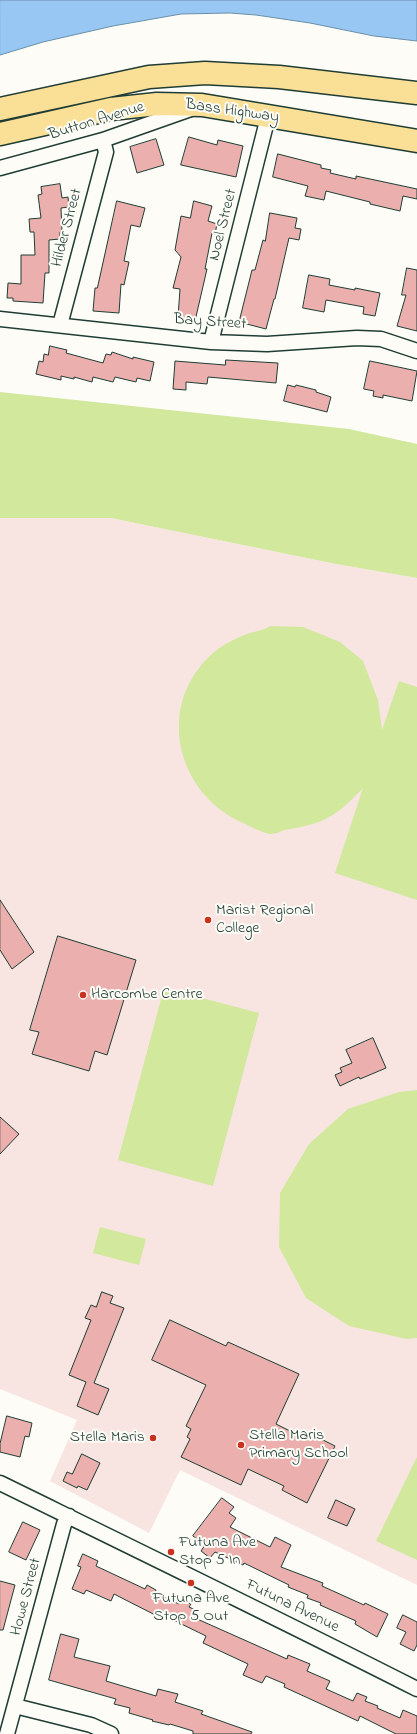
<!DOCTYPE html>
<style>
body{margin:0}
canvas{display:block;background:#fdfcf7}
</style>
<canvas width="417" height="1734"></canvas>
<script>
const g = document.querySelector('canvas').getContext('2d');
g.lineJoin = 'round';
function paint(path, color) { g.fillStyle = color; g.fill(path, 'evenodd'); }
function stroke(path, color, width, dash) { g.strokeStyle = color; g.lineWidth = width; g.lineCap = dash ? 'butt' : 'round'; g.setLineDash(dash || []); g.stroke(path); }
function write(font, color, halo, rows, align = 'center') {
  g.font = font + ' "Indie Flower",sans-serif'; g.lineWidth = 4; g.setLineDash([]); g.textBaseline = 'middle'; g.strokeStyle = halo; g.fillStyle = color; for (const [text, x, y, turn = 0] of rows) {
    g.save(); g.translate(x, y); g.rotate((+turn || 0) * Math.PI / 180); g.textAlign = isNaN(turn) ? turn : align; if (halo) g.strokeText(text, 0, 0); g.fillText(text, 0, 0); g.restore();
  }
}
paint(new Path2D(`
 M0 518H111L336 564 417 578V1585L180 1470 149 1533 50 1481 77 1420 0 1389Z`), '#f8e5e1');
paint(new Path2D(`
 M0 392 349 429 417 444V578L336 564 111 518H0Z
 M270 626 303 627 340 642 363 661 378 700 382 730 399 681 417 687V900L335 873 363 788C337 816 324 824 285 830 281 831 276 834 271 834 265 834 249 826 243 823 175 793 155 704 213 653 224 644 237 637 250 633 257 631 264 630 270 626Z
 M164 988 259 1013 213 1186 118 1160Z
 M417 1090V1338L407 1339 349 1326 306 1298 279 1247 280 1193 309 1144 348 1109 399 1092Z
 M100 1227 146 1239 139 1265 93 1253Z
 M417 1457V1560L376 1541Z`), '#d1e89d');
const water = new Path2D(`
 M0 0H417V41L374 36 310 23 256 15 230 13 181 14 113 26 43 42 0 55Z`);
paint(water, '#99c7f4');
stroke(water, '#6890a7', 1);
const building = new Path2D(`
 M189 137 217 145 218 140 243 146 236 177 181 165Z
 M156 139 164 165 137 173 130 147Z
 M278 154 321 165V168L331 170 330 173 356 179V176L417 189V199L403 196 400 211 370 204V202L326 191 324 200 305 196 308 186 273 177Z
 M60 184 62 198 68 197 69 207 61 208 62 232H60V239L49 240V273H45L43 303 13 301V298H7L8 283 21 284V255H35L34 232H30L29 219 41 218 38 195 42 194 41 187Z
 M117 201 145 208 140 227 131 225 124 261 129 262 124 285 121 284 119 313 93 311 95 288H97Z
 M194 201 212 206 208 221 217 224 215 234 212 233 205 269H207L195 321 178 317 180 289 173 288 181 257 175 250 181 216 190 218Z
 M270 213 297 218 295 228 301 229 299 240 289 238 275 299H274L266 329 239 322 252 270H255L263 240 265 241Z
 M407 268 417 270V331L397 326 406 295H402Z
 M309 275 330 279 329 285 355 290V288L380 293 375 316 363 314 364 307 326 300 324 312 303 308Z
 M50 346 67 350 66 353 103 363 106 354 111 355 112 352 133 359V357L154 362 150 381 137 378 136 382 115 377 113 382 93 377 92 382 74 377V379L61 376V380L36 374 39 361 43 362 44 354 48 355Z
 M226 360 278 363 276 383 208 377 207 384 186 382V390L173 389 175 361 225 365Z
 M370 361 417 371 412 401 383 395V398L373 396 374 391 364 389Z
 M288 385 295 387 296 385 316 390V392L331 397 327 412 284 401Z
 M0 900 34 952 12 969 0 950Z
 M58 936 136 960 107 1055 95 1051 89 1071 32 1054 39 1032 30 1030Z
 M373 1038 386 1068 360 1079 359 1077 340 1086 335 1075 342 1072 340 1068 352 1063 346 1050Z
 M0 1117 19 1134 0 1154Z
 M102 1292 113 1296 110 1303 124 1308 94 1383 109 1389 98 1415 77 1406 86 1382 69 1375 91 1320 85 1318 91 1305 96 1307Z
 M170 1320 226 1346 228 1342 299 1374 276 1424 306 1439 309 1433 335 1446 307 1503 282 1490 284 1486 248 1469 241 1485 181 1457 190 1439 187 1437 191 1429 186 1426 206 1385 152 1360Z
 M7 1416 32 1423 29 1437 25 1436 20 1457 0 1452V1444Z
 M82 1454 100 1463 87 1490 78 1486 77 1488 63 1481 67 1472 72 1474Z
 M222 1498 234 1507 229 1513 236 1518 230 1527 270 1547 275 1537 291 1545 281 1567 323 1583 322 1586 364 1605 365 1603 388 1614 377 1637 355 1624 356 1621 320 1605 321 1603 307 1598 308 1595 288 1587 289 1585 244 1563 243 1565 215 1552 210 1558 201 1551 205 1545 193 1536Z
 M336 1500 355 1509 347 1526 328 1518Z
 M23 1522 40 1530 26 1560 9 1552Z
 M83 1554 98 1561 96 1566 145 1589 147 1585 156 1590 155 1593 179 1604 181 1599 191 1604 189 1607 198 1611 195 1618 287 1659 288 1655 310 1664 307 1671 330 1681 326 1689 353 1701 357 1693 367 1697 365 1701 378 1706 377 1708 400 1718 403 1710 417 1716V1734H396L360 1716 358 1721 284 1687 285 1684 266 1676 262 1683 243 1675 248 1664 203 1643 206 1636 165 1616 163 1619 114 1594 111 1601 86 1590 84 1594 72 1589 81 1567 78 1566Z
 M0 1581 15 1585 3 1630H0Z
 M403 1615 417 1622V1645L414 1651 400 1644 406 1632 397 1628Z
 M61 1634 79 1639 74 1657 110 1666 106 1681 156 1696 158 1689 178 1694 175 1702 203 1711 201 1714 252 1732 251 1734H193V1731L170 1724 169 1725 152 1721 153 1720 129 1713 130 1708 114 1704 116 1699 49 1680Z`);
paint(building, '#ebb0ad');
stroke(building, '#1f3d34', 1);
const street = new Path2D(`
 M0 168 103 140 191 109
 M0 319 211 342 267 344 357 338 381 339 417 351
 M60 325 106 152 103 140
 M211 342 268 117
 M0 1483C139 1551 279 1619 417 1689
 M15 1706 91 1725 111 1734
 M7 1734 64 1524 69 1516`);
const highway = new Path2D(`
 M0 109 149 77 205 73 279 77 417 93
 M0 134 111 109 157 104 202 105 417 141`);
stroke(street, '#1f3d34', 17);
stroke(highway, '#1f3d34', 25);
stroke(street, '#fdfcf7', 14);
stroke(highway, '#fadf96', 22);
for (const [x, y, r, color] of [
 [208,920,4,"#c8321e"],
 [83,995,4,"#c8321e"],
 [153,1438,4,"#c8321e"],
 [241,1445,4,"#c8321e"],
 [171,1552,4,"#c8321e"],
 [191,1583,4,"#c8321e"]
]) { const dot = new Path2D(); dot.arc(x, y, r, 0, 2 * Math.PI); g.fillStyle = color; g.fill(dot); stroke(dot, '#fdfcf7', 1.5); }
write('16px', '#1f3d34', '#fdfcf7', [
 ["Bass Highway",232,112,8],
 ["Button Avenue",97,122,-17],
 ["Noel Street",224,225,-76],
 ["Hilder Street",68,228,-75],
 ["Bay Street",210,323,4],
 ["Howe Street",27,1597,-75],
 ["Futuna Avenue",292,1607,26]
]);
write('16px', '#1f3d34', '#fdfcf7', [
 ["Marist Regional",216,911],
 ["College",216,929],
 ["Harcombe Centre",91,995],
 ["Stella Maris",249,1436],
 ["Primary School",249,1454],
 ["Stella Maris",145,1438,"right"],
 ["Futuna Ave",179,1543],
 ["Stop 5 In",179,1561],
 ["Futuna Ave",191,1599,"center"],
 ["Stop 5 Out",191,1617,"center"]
], 'left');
</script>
